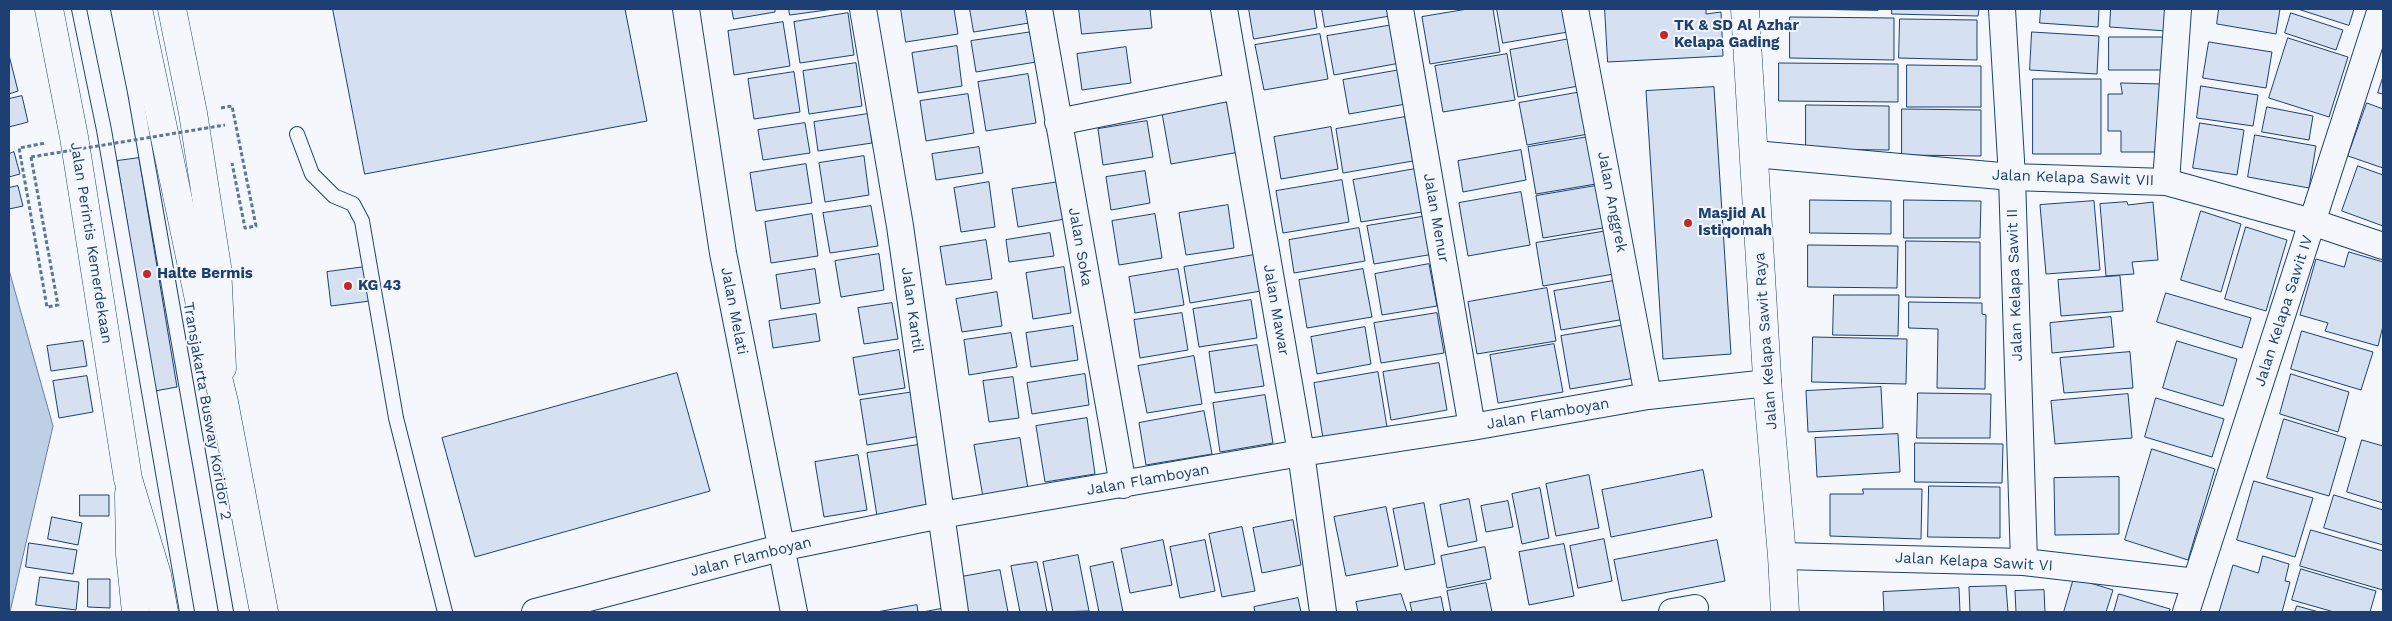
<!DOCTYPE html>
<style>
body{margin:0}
#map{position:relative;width:2392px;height:621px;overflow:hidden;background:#f4f7fb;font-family:"Work Sans",sans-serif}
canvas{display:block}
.frame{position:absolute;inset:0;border:10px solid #1d3f73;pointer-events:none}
</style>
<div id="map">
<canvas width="2392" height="621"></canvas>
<div class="frame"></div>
</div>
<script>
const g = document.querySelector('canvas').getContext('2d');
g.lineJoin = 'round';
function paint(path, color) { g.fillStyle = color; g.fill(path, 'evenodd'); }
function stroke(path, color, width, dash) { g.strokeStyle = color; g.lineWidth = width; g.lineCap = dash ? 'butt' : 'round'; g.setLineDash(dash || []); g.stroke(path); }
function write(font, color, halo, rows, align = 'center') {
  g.font = font + ' "Work Sans",sans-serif'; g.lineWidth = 4; g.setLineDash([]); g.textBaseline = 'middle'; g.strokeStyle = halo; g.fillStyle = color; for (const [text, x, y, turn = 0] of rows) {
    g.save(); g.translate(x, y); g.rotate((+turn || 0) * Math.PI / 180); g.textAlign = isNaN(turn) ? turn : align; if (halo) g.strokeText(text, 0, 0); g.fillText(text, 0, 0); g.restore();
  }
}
const water = new Path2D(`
 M9 270 53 426 10 612H9Z`);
paint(water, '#bed0e5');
stroke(water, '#687fa3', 1);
const building = new Path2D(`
 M333 9H625L647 121 365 174Z
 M732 9H775V12L734 19Z
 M789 9H834L790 15Z
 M901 9H954L958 34 906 42Z
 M970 9H1027L1029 23 974 32Z
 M1079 9H1150L1152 28 1082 34Z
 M1249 9H1314L1317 28 1254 39Z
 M1322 9H1388L1390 16 1325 27Z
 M1468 9H1493L1500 52 1430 64 1422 17Z
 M1497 9H1564L1568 32 1503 43Z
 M1605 9H1706V14L1721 12 1723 56 1608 62Z
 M1804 9H1878V10Z
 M1892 9H1979L1978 16 1892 14Z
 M2041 9H2099L2098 27 2040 23Z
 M2111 9H2167L2166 31 2110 27Z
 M2219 9H2280L2276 34 2217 24Z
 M2298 9H2354L2349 25Z
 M848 13 854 55 800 63 794 22Z
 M2291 13 2343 30 2336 50 2285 33Z
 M1790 17 1894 18V60L1790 58Z
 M1900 19 1977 20V60L1899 58Z
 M783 22 790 66 734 75 728 31Z
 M1393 25 1400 63 1334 75 1327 36Z
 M1032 32 1036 62 976 72 971 41Z
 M2032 32 2099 36 2097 74 2030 70Z
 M1320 34 1328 79 1264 90 1255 45Z
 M2109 37H2170V70H2109Z
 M1575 38 1584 85 1518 97 1510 50Z
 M2288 38 2348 57 2329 117 2269 98Z
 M2209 42 2272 52 2266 88 2203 78Z
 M957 46 962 86 918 93 912 53Z
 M1126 47 1131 83 1082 90 1077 54Z
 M1507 54 1515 100 1443 112 1435 66Z
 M9 55 18 91 9 94Z
 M856 63 862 106 809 114 803 71Z
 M1779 63 1898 64V102L1779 101Z
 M1907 65 1981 66V107H1907Z
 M1400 70 1406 104 1349 114 1343 80Z
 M794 72 800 112 754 119 748 79Z
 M1028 74 1036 123 986 131 978 82Z
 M2383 77V94L2378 93Z
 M2033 79H2101V154H2033Z
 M2121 83 2162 84V152H2121V131H2108V94H2122Z
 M2201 86 2258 95 2253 126 2197 118Z
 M1714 87 1731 354 1663 359 1646 91Z
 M1587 91 1594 133 1527 145 1519 103Z
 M968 94 974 133 926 141 920 101Z
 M22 96 28 122 9 127V99Z
 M1236 100 1245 151 1171 164 1162 113Z
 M2367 103 2383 109V168L2348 156Z
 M1806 105 1889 106V150L1806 149Z
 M2267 107 2313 116 2309 140 2262 132Z
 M1902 109 1981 110V156L1902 155Z
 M868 114 872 143 818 151 814 122Z
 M1405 117 1413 161 1343 173 1336 129Z
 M1147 121 1153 157 1103 165 1098 129Z
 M805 123 810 153 763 160 758 130Z
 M2200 123 2244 130 2237 175 2193 168Z
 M1331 127 1338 169 1281 179 1274 137Z
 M2255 135 2316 146 2309 188 2248 177Z
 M1588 137 1596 184 1536 194 1528 147Z
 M979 147 983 173 936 180 932 154Z
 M1521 150 1526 180 1463 192 1458 161Z
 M14 152 20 174 9 177V154Z
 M864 156 869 195 825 202 819 163Z
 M139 158 177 387 155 391 117 161Z
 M806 164 812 203 756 211 750 173Z
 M2358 166 2383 175V226L2342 211Z
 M1415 169 1422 212 1361 222 1353 180Z
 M1145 171 1150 203 1111 210 1106 177Z
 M1342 180 1349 222 1283 233 1276 191Z
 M989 182 995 227 961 232 954 188Z
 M1059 182 1065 219 1018 227 1012 189Z
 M1607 184 1615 226 1543 238 1536 196Z
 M18 186 23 206 9 209V188Z
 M1521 192 1530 245 1468 256 1459 203Z
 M1810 200 1891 201V234L1810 233Z
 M1904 200 1981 201 1980 238H1904Z
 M2094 201 2100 270 2046 274 2040 205Z
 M2127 202 2128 205 2153 202 2158 260 2132 262 2134 274 2106 276 2100 204Z
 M1228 205 1234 248 1186 255 1179 213Z
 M871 206 878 246 830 253 823 213Z
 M2201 211 2241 224 2221 292 2181 280Z
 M812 214 818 256 771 263 765 222Z
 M1155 214 1162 258 1119 265 1112 221Z
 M1427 216 1434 254 1374 264 1367 226Z
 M2246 227 2287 240 2266 311 2225 299Z
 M1359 228 1365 261 1294 273 1289 240Z
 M1613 230 1620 273 1543 286 1536 243Z
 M1050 233 1054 256 1009 262 1006 240Z
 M986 240 992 279 946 285 940 247Z
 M1906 241 1980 242V298L1906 297Z
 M1808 245 1898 246 1897 288 1808 287Z
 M2349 252 2383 262V326L2378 346 2325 331 2328 323 2300 315 2316 259 2344 267Z
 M879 254 884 290 841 297 835 261Z
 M1254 255 1261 291 1190 303 1184 267Z
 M1429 264 1437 306 1382 315 1375 274Z
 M365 267 370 301 331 306 327 272Z
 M1064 267 1071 313 1033 319 1026 273Z
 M815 269 820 303 781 309 776 275Z
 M1178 269 1184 305 1135 313 1129 277Z
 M1363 269 1372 317 1307 328 1299 280Z
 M2120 276 2123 311 2061 316 2058 280Z
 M1625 279 1631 318 1561 330 1554 291Z
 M1547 288 1556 341 1477 354 1468 302Z
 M997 292 1002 326 962 332 956 299Z
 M2166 293 2251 318 2242 348 2157 322Z
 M1834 295H1899L1898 336 1833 335Z
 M1251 300 1257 338 1199 347 1193 309Z
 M1909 302 1982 303V314L1986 315 1985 389 1937 388 1938 329 1909 328Z
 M892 303 898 339 864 344 858 308Z
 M1182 313 1188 350 1140 358 1134 320Z
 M1437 313 1444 353 1381 363 1374 323Z
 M816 314 820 341 773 348 769 321Z
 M2111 317 2114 347 2052 353 2050 323Z
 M1626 325 1635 378 1570 389 1561 336Z
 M1073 326 1078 360 1031 367 1026 333Z
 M1365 327 1371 364 1317 374 1311 337Z
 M2302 331 2373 352 2361 390 2291 369Z
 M1011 333 1017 367 969 375 964 340Z
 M1813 337 1907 339 1906 384 1812 382Z
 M83 341 87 366 51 371 47 346Z
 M2177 341 2237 359 2223 406 2163 388Z
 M1554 344 1563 392 1498 403 1490 355Z
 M1257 345 1264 386 1215 393 1209 352Z
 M899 350 905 388 859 395 853 358Z
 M2130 352 2133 388 2064 393 2060 358Z
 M1194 356 1202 404 1147 413 1138 366Z
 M1439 363 1447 410 1391 420 1383 372Z
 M1378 372 1387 427 1323 438 1314 383Z
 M677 373 710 491 475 557 442 438Z
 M1085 374 1089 405 1032 414 1027 383Z
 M2291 374 2349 392 2338 432 2280 414Z
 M87 376 93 412 59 418 53 381Z
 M1013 377 1019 418 989 422 983 381Z
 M1881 387 1883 428 1808 432 1806 391Z
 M914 392 921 436 867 445 860 400Z
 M1918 393 1991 394 1990 438H1917Z
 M2128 394 2132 438 2055 444 2051 401Z
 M1265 395 1273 443 1220 452 1213 403Z
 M2156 398 2224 419 2212 457 2145 437Z
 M1204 411 1212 454 1146 465 1139 423Z
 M1087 418 1095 474 1045 482 1036 426Z
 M2284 419 2346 438 2329 496 2267 478Z
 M1898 434 1900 472 1817 477 1815 438Z
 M1020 438 1028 489 983 497 974 445Z
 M2362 440 2383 446V503L2347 492Z
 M1915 443 2003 444 2002 483 1915 482Z
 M924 444 934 507 877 516 867 453Z
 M2152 449 2215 469 2188 560 2125 540Z
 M858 455 867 510 824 517 815 462Z
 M1703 470 1712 517 1611 537 1602 490Z
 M1589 475 1599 528 1556 536 1546 484Z
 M2119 477V534L2055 535 2054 478Z
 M2254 481 2313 498 2295 557 2237 540Z
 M1929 486 2000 487V538L1928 537Z
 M1540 488 1549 538 1522 544 1512 494Z
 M1863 489H1922L1921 539 1830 536V494H1863Z
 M80 495H109V516H80Z
 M2334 495 2383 510V545L2324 528Z
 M1469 499 1477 541 1448 547 1440 505Z
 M1508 501 1513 527 1486 532 1481 506Z
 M1424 503 1435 564 1405 570 1393 509Z
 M1386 507 1398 566 1346 576 1334 517Z
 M52 517 82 523 78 545 48 539Z
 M1293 520 1301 565 1262 573 1253 528Z
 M1242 527 1255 591 1222 597 1209 534Z
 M2311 530 2383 551V590L2300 566Z
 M1604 539 1612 581 1578 588 1570 546Z
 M1163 540 1172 585 1130 593 1121 549Z
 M1205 540 1215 591 1180 598 1170 547Z
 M1717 540 1725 581 1622 601 1614 560Z
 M29 543 77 550 73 574 26 567Z
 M1564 544 1574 596 1529 605 1519 552Z
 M1485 547 1491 579 1447 588 1441 556Z
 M1078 555 1089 611 1053 612 1043 562Z
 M2263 556 2289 564 2285 581 2290 582 2282 612H2219L2233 565 2258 573Z
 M1037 562 1047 612H1020L1011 566Z
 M1113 562 1123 612H1099L1090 567Z
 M2301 569 2376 591 2370 612H2334L2292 600Z
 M1000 570 1008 612H968L961 577Z
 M40 577 79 582 76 610 36 605Z
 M2074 578 2113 590 2106 612H2064Z
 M88 579H110V608L88 607Z
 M1486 583 1492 612H1451L1447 591Z
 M2006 586 2008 612H1970L1969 587Z
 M1959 588 1960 612H1884L1883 592Z
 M2044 590 2045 612H2016L2015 591Z
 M1401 594 1407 612H1358L1356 602Z
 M2119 594 2170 609 2169 612H2114Z
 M1441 597 1444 612H1412L1410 603Z
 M1298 598 1301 612H1255L1254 607Z
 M917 605 918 612H877Z
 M2297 606 2319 612H2295Z
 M946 608 947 612H923Z`);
paint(building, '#d5e0f0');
stroke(building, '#1d3f73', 1);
const service = new Path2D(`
 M79 9 104 130 187 612
 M118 9 135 92 226 612
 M297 134 312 174 334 196 353 204 362 221 396 418 445 612`);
const minor = new Path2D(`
 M686 9 723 253 794 612
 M863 9 900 226 955 612
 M1039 9 1123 485
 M1224 9 1301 453 1323 612
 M1400 9 1472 427
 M1575 9 1648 396
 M2002 9 2012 177 2024 562
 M1058 122 1237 86
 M1754 154 2012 177 2166 182 2312 222 2383 246
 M2166 182 2178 9
 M1782 556 2024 562 2196 582
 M535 612 780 548 941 515 1301 453 1472 427 1648 396 1768 383
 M1672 612 1695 608
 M2186 612 2381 9`);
const tertiary = new Path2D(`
 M1745 9 1768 394 1782 556 1785 612`);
const secondary = new Path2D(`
 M172 9 193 113 217 267 222 368
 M129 494 130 554 136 612`);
const trunk = new Path2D(`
 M49 9 74 137 128 479 157 575 164 612
 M138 9 201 309 224 402 264 612`);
stroke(service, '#1d3f73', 16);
stroke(minor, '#1d3f73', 28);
stroke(tertiary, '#1d3f73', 29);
stroke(secondary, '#1d3f73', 29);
stroke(trunk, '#1d3f73', 29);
stroke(new Path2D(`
 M221 108 232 106 256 226 245 228 232 163
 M31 157 58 305 47 307 19 148 46 143`), '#5e769c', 3, [4, 2.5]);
stroke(service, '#f4f7fb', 14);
stroke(minor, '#f4f7fb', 26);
stroke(tertiary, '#f4f7fb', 28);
stroke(secondary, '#f4f7fb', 28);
stroke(trunk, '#f4f7fb', 28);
stroke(new Path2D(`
 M31 157 225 125`), '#5e769c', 3, [4, 2.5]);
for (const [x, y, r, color] of [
 [1664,35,5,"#c62828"],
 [1688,223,5,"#c62828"],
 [147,274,5,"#c62828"],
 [348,286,5,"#c62828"]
]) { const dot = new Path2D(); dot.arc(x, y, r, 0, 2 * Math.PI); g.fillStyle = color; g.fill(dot); stroke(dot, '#f4f7fb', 2); }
write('bold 15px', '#1d3f73', '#f4f7fb', [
 ["TK & SD Al Azhar",1674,26],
 ["Kelapa Gading",1674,43],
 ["Masjid Al",1698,214],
 ["Istiqomah",1698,231],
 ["Halte Bermis",157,274],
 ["KG 43",358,286]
], 'left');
write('15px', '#1d3f73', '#f4f7fb', [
 ["Jalan Kelapa Sawit VII",2073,178,2],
 ["Jalan Anggrek",1612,202,79],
 ["Jalan Menur",1436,218,80],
 ["Jalan Perintis Kemerdekaan",91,243,81],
 ["Jalan Soka",1080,247,80],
 ["Jalan Kelapa Sawit II",2015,285,-92],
 ["Jalan Kantil",912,310,82],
 ["Jalan Mawar",1276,310,80],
 ["Jalan Melati",734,311,79],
 ["Jalan Kelapa Sawit IV",2284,311,-72],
 ["Jalan Kelapa Sawit Raya",1766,341,-94],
 ["Transjakarta Busway Koridor 2",207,411,80],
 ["Jalan Flamboyan",1548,414,-10],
 ["Jalan Flamboyan",1148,480,-10],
 ["Jalan Flamboyan",751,557,-14],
 ["Jalan Kelapa Sawit VI",1974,562,3]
]);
</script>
